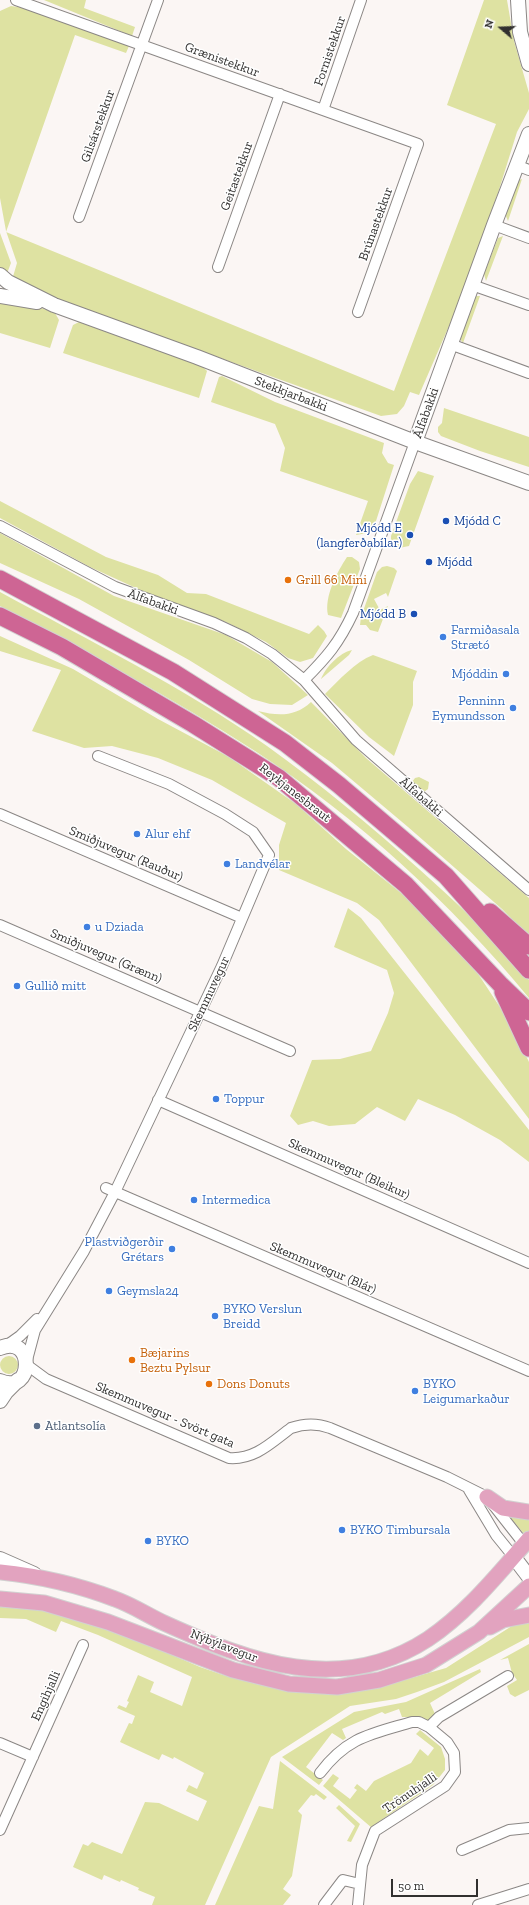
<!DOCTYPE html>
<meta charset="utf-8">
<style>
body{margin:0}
#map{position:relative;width:529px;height:1905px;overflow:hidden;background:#fbf6f4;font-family:"Zilla Slab",serif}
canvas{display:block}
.north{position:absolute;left:481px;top:8px;width:40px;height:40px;-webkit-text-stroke:3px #fff;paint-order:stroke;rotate:289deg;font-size:11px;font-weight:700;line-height:16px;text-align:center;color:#31302f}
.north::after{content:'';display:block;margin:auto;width:14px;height:18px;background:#31302f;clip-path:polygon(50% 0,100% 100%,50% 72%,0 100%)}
.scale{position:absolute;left:391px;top:1879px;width:87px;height:18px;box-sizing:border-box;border:2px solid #31302f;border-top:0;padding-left:5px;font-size:12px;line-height:14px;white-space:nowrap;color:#31302f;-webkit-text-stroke:3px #fff;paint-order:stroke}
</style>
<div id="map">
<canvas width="529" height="1905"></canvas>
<div class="north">N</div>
<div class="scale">50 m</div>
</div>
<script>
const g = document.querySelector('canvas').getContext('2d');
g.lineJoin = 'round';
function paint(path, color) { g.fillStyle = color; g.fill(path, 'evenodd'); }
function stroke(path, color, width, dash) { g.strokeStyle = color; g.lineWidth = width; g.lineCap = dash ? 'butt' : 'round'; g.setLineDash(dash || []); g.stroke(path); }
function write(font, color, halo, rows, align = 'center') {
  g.font = font + ' "Zilla Slab",serif'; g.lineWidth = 3; g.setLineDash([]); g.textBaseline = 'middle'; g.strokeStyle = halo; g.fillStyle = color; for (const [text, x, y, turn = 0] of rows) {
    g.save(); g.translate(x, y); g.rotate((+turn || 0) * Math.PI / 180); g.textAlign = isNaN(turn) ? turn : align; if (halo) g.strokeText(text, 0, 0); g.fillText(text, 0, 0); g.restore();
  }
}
paint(new Path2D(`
 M44 0H86L84 8 135 27 132 36Z
 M484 0H507L514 41 529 93V109L517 132 498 193 459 303 419 395 410 392 404 406 397 414 381 416 43 294 12 280 17 263 6 231 0 198V11L11 6 24 8 129 46 126 53 75 35 6 232 394 391 496 124 447 105Z
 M522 179 508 221 505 214 516 181Z
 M0 233 11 263 6 276 0 268Z
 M503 236 486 281 484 274 498 238Z
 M475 296H480L463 343 460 339Z
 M0 301 27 303 55 313 59 320 50 348 0 333Z
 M79 322 203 367 207 371 199 398 63 353 73 325Z
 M222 376 275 402 384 443 382 453 388 463 394 465 376 521 367 533 356 535 368 501 280 471 285 448 275 424 211 402 219 377Z
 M444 408 529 437V467L480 451 441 436 438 432V427L442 423Z
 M418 471 434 476 409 546 399 548 391 542V536L410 484Z
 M0 501 106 557 158 575 187 593 206 594 309 634 318 625 324 631 327 636 313 658 300 662 288 658 266 642 226 622 149 594 90 567 0 518Z
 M0 533 114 596 226 635 272 662 308 695 292 705 270 704 252 699 189 660 79 599 0 563Z
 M347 557H352L359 562 360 569 341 618 328 615C324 597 337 572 347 557Z
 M387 566 394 568 397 571 388 597 386 593 374 599 380 610 388 606 378 632 370 630 366 625H360L361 617 377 572 382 567Z
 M0 592C90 641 183 687 267 746 320 784 371 826 419 869 458 904 497 940 529 980V998C451 903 358 818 255 751 173 698 86 652 0 606Z
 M0 636 73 669 158 719 229 757 296 804 346 849 406 897 469 960 509 1021 529 1062V1119L379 920 357 903 279 870V845L286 823 212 780 158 758 112 746 84 748 32 731 61 670 0 651Z
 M352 650 349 655 321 679C326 667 339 653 352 650Z
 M373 655 417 671 413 682V705L394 756 369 737 325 694C339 680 355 662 373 655Z
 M311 702 366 758 529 898V937L502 909 408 827 332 763 258 711C278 716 295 717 311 702Z
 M419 777 429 782 428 789 424 792 412 782 415 778Z
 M348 908 361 918 529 1130V1162L500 1140 455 1115 418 1099 405 1121 377 1107 355 1124 329 1126 313 1121 298 1125 290 1116 312 1060 340 1059 371 1051 388 1013 394 993 387 970 334 947Z
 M0 1365a9 9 0 1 1 18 0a9 9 0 1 1-18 0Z
 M508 1515 529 1517V1531L525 1535Z
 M0 1604 49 1610 130 1637 200 1667 223 1675 260 1685 296 1691 404 1680 446 1668 515 1624 529 1620V1637L444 1682 417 1692 396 1699 350 1706 271 1757 205 1905H152L155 1897 138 1890 139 1888 121 1880 120 1882 104 1875 102 1880 73 1867 83 1844 88 1846 92 1842 122 1854 145 1802 159 1803 198 1821 207 1801 186 1791 189 1785 197 1789 204 1773 174 1757 173 1759 162 1754 159 1760 120 1742 129 1723 132 1724 135 1716 117 1708 119 1705 126 1708 129 1702 127 1701 138 1675 154 1682 150 1692 182 1706 192 1677 98 1635 61 1621 56 1632 26 1619 0 1618Z
 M529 1644V1690L515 1697 510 1694 507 1686 517 1680 512 1673 508 1658 500 1660Z
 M480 1669 481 1672 430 1703 435 1714 429 1721 412 1717H402L399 1709 385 1714 382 1712 342 1729 346 1738 343 1740 332 1733 306 1767 323 1780 319 1785 282 1757 354 1712 406 1702Z
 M420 1730 441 1747 445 1759V1770L433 1785 374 1825 372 1828 323 1786 333 1774 339 1778 333 1786 350 1799 357 1790 354 1788 357 1784 366 1791 374 1781 411 1763 420 1749 428 1756 434 1748 416 1734Z
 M280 1761 327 1797 324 1800 316 1794 314 1796 311 1795 298 1811 302 1815 292 1876 283 1889 291 1895 283 1905H215L259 1806 273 1809Z
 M339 1805 360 1824 351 1842 347 1841 355 1826 336 1808Z`), '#dee2a2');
const street = new Path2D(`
 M16 0 418 144 358 312
 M323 110 361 0
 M516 165 529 170
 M79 217 158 0
 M494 225 529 238
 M218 267 280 94
 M472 285 529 305
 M450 344 529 373
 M0 526 115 587 214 623 246 638 272 654 304 680 356 740 529 890
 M304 680C327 657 339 643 353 613L415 442
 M0 814 242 918
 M0 925 290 1051
 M158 1100 529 1263
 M106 1188 529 1371
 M6 1346 20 1336 37 1319
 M27 1360 35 1330 84 1251 115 1192 222 966 269 855 253 832 225 814 169 784 98 756
 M27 1365 46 1379 229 1458C255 1460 272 1442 291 1428 305 1423 317 1423 330 1428L447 1477 487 1497 524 1544
 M469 1490 496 1535 513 1556
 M429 1727 439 1717 508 1676
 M0 1743 33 1757
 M320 1773C347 1737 371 1734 412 1722H419L429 1727 447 1742 454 1753 455 1772 445 1786 375 1831 362 1865 358 1905
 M0 1830 83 1645
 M462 1850 509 1830 529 1828
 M324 1905 343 1880 360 1884
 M478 1905 529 1889`);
const secondary = new Path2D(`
 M518 0 520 32 529 64
 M0 275 8 282 54 305 197 357 415 442 529 483
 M0 296 37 302
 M415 442 494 225 529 134
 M0 1348C35 1333 34 1396 0 1381
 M0 1401 6 1392 18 1380
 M513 1556 529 1577
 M0 1559 34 1574`);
const primary = new Path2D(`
 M487 1497 503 1508 529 1512
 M0 1572C39 1576 78 1585 115 1599 132 1605 147 1615 164 1623 250 1662 341 1696 428 1639 468 1612 498 1574 529 1539
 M0 1599 44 1603 108 1622 233 1670 289 1684 337 1687 379 1680 426 1665 479 1632 529 1586
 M490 1627 503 1620 529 1615`);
const highway = new Path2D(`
 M0 579 173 672 285 743 339 785 446 876 529 970
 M0 616 62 647 193 724 279 778 406 885 500 984 529 1012
 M490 912 529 946
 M503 992 529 1048`);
stroke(street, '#8b8785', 12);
stroke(secondary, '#8b8785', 16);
stroke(primary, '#d2d1d1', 17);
stroke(highway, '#d2d1d1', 19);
stroke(street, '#fff', 10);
stroke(secondary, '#fff', 14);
stroke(primary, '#e2a3bf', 15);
stroke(highway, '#ce6594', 17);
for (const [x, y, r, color] of [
 [446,521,4,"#1a4fb4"],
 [410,535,4,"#1a4fb4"],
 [429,562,4,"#1a4fb4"],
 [288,580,4,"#e8710a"],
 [414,614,4,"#1a4fb4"],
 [443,637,4,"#3f7fe0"],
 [506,674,4,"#3f7fe0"],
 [513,708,4,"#3f7fe0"],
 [137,834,4,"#3f7fe0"],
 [227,864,4,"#3f7fe0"],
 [87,927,4,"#3f7fe0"],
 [17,986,4,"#3f7fe0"],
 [216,1099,4,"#3f7fe0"],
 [194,1200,4,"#3f7fe0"],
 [172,1249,4,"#3f7fe0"],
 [109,1291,4,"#3f7fe0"],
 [215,1316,4,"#3f7fe0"],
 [132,1360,4,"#e8710a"],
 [209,1384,4,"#e8710a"],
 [415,1391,4,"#3f7fe0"],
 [37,1426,4,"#5c6f8a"],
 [342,1530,4,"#3f7fe0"],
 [148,1541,4,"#3f7fe0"]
]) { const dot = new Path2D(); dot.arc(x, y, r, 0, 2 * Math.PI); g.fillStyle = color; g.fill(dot); stroke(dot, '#fff', 1.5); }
write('13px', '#31302f', '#fff', [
 ["Fornistekkur",330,51,-71],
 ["Grænistekkur",222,60,20],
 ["Gilsárstekkur",98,126,-70],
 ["Geitastekkur",237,176,-70],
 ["Brúnastekkur",376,224,-70],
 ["Stekkjarbakki",291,394,21],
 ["Álfabakki",426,413,-70],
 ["Álfabakki",153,602,20],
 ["Reykjanesbraut",295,793,38],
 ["Álfabakki",421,797,41],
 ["Smiðjuvegur (Rauður)",126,854,23],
 ["Smiðjuvegur (Grænn)",106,956,23],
 ["Skemmuvegur",209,994,-65],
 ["Skemmuvegur (Bleikur)",349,1169,24],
 ["Skemmuvegur (Blár)",323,1268,23],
 ["Skemmuvegur - Svört gata",165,1415,23],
 ["Nýbýlavegur",224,1646,21],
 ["Engihjalli",46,1696,-66],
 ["Trönuhjalli",410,1793,-34]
]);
write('13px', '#164399', '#fff', [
 ["Mjódd C",454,521],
 ["Mjódd E",402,528,"right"],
 ["(langferðabílar)",402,543,"right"],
 ["Mjódd",437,562],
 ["Mjódd B",406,614,"right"]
], 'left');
write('13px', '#c56008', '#fff', [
 ["Grill 66 Mini",296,580],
 ["Bæjarins",140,1353],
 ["Beztu Pylsur",140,1368],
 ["Dons Donuts",217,1384]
], 'left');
write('13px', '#366cbe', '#fff', [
 ["Farmiðasala",451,630],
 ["Strætó",451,645],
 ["Mjóddin",498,674,"right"],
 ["Penninn",505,701,"right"],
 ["Eymundsson",505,716,"right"],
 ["Alur ehf",145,834],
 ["Landvélar",235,864],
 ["u Dziada",95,927],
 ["Gullið mitt",25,986],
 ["Toppur",224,1099],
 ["Intermedica",202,1200],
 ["Plastviðgerðir",164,1242,"right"],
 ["Grétars",164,1257,"right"],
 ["Geymsla24",117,1291],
 ["BYKO Verslun",223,1309],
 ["Breidd",223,1324],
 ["BYKO",423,1384],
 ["Leigumarkaður",423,1399],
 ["BYKO Timbursala",350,1530],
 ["BYKO",156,1541]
], 'left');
write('13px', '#4e5e75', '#fff', [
 ["Atlantsolía",45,1426]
], 'left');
</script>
